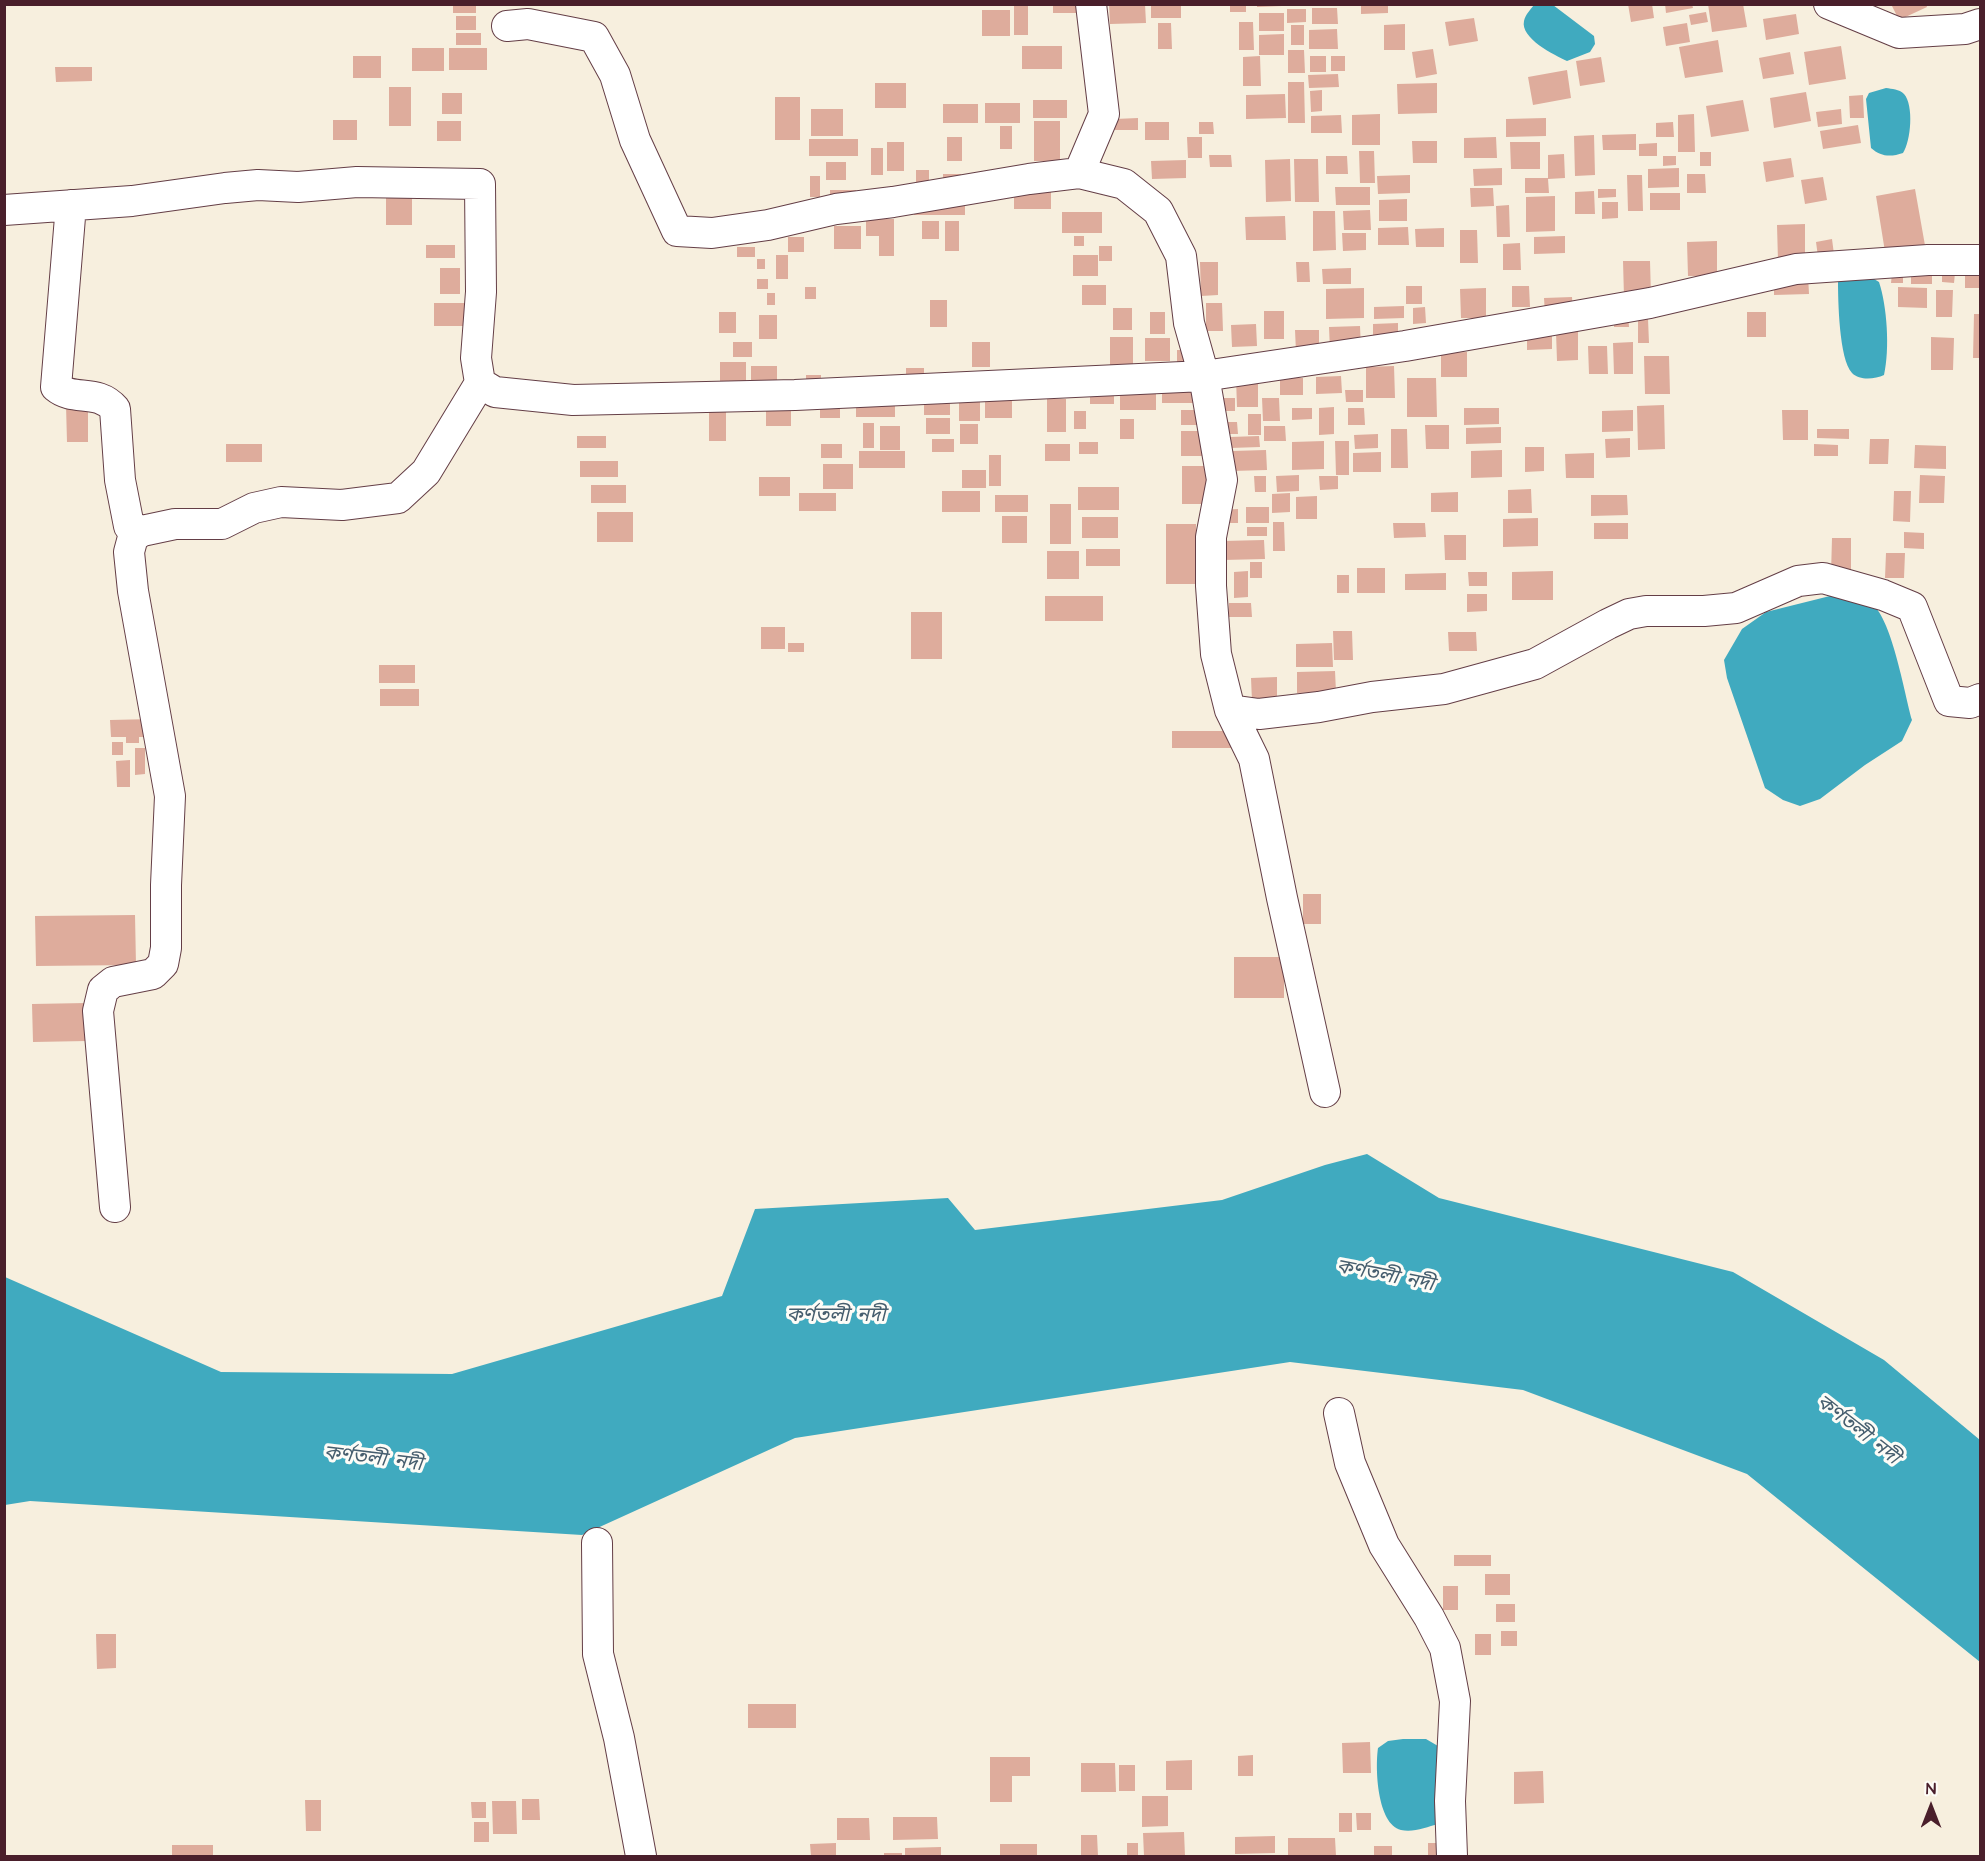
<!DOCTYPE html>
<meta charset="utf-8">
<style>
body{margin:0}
#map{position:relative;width:1985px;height:1861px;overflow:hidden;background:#f7efde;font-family:"Architects Daughter",sans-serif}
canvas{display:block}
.frame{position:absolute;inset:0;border:6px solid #4a1f2b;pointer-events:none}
.north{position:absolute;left:1901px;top:1777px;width:60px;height:60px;-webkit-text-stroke:4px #fdfcf7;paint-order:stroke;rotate:0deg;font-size:16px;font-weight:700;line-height:24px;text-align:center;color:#4a1f2b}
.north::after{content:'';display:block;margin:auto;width:21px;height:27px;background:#4a1f2b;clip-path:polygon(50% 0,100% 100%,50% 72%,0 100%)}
</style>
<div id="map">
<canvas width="1985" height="1861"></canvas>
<div class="frame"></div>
<div class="north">N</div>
</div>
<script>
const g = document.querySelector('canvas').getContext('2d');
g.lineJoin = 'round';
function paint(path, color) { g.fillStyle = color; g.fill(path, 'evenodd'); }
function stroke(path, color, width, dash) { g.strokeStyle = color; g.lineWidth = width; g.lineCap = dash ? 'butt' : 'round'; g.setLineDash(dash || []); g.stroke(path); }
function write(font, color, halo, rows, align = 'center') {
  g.font = font + ' "Architects Daughter","Noto Sans Bengali",sans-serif'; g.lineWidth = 6; g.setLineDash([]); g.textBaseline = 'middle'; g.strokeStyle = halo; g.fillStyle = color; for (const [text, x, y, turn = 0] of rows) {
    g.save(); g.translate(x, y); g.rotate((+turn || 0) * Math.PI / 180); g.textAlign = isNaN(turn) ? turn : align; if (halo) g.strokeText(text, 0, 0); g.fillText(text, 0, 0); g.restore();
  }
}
paint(new Path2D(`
 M1534 5H1553L1594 36 1595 44 1590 52 1567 61C1554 55 1520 38 1524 21 1525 15 1531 9 1534 5Z
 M1886 88C1892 89 1899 89 1904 94 1914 105 1911 141 1903 153 1891 157 1881 157 1871 148L1866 99 1869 93Z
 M1869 276 1879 282C1887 306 1890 349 1884 375 1875 379 1860 381 1852 373 1839 359 1838 300 1838 280Z
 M1838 594C1848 597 1860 598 1870 603 1891 613 1905 696 1912 720L1902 741 1865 765 1820 799 1800 806 1783 800 1765 788 1727 678 1724 660 1742 629 1766 612Z
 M1367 1154 1439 1198 1733 1272 1884 1360 1980 1440V1662L1747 1474 1523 1390 1290 1362 795 1438 582 1535 30 1501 5 1505V1277L221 1372 452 1374 722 1296 755 1209 948 1198 975 1230 1222 1200 1325 1165Z
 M1403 1739H1426L1438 1746V1824C1427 1827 1413 1833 1401 1830 1377 1824 1375 1768 1378 1748L1388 1741Z`), '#40aabf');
paint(new Path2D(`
 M453 4H476V13H453Z
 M1014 4H1028V35H1014Z
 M1053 4H1086V13H1053Z
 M1109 4H1145L1146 23 1110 24Z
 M1151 4H1181V18H1151Z
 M1230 4H1246V12H1230Z
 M1361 4H1388V13L1361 14Z
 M1628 4H1652L1654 18 1631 22Z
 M1665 4H1692L1693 8 1666 13Z
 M1708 4H1743L1747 27 1712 32Z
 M1891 4H1926L1927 7 1899 20Z
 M1257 5H1282V6L1257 7Z
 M1312 8H1337L1338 24H1312Z
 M1287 9H1306V22L1287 23Z
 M982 10H1010V36H982Z
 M1706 12 1708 22 1691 25 1689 15Z
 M1259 13H1284V31H1259Z
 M1796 14 1799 34 1766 40 1763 19Z
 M456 16H476V30H456Z
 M1474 18 1478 41 1449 46 1445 22Z
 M1239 22H1253L1254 50H1239Z
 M1158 23H1171L1172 49H1158Z
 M1687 23 1690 42 1666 46 1663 27Z
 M1405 24V50H1384V25Z
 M1291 25H1304V45H1291Z
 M1337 29 1338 49H1309V30Z
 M456 33H481V45H456Z
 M1284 34V55H1259V35Z
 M1718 40 1723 72 1685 78 1679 47Z
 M1022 46H1062V69H1022Z
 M1841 46 1846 79 1809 85 1804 52Z
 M412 48H444V71H412Z
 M449 48H487V70H449Z
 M1433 49 1437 74 1416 78 1412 52Z
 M1288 50H1304L1305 73H1288Z
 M1790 52 1794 74 1763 79 1759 58Z
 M353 56H381V78H353Z
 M1260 56 1261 86H1243V57Z
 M1310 56H1326V72H1310Z
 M1331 56H1345V71H1331Z
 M1601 57 1605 82 1580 86 1576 61Z
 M55 67H92V81L56 82Z
 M1567 70 1571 98 1533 105 1528 77Z
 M1338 74 1339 87 1309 88 1308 75Z
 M1288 82H1304L1305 123H1288Z
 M875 83H906V108H875Z
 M1437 83V113L1398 114 1397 84Z
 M389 87H411V126H389Z
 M1322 90V111L1311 112 1310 91Z
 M1806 92 1811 121 1774 128 1770 98Z
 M442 93H462V114H442Z
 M1285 94 1286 118 1246 119V95Z
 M1863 95 1864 118H1850L1849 96Z
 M775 97H800V140H775Z
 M1033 100H1067V118H1033Z
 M1743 100 1749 131 1711 137 1706 106Z
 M985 103H1020V123H985Z
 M943 104H978V123H943Z
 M811 109H843V136H811Z
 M1841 109 1842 124 1818 127 1816 112Z
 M1380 114V145H1352V115Z
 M1694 114 1695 152H1678V115Z
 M1341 115 1342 133H1311V116Z
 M1138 118V130H1115V119Z
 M1546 118V136L1506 137V119Z
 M333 120H357V140H333Z
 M437 121H461V141H437Z
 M1034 121H1060V161H1034Z
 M1145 122H1169V140H1145Z
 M1199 122H1213L1214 134H1199Z
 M1673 122 1674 137H1656V123Z
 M1858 125 1861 143 1823 149 1820 131Z
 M1000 126H1012V149H1000Z
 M1636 134V150H1603L1602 135Z
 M1594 135 1595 175 1575 176 1574 136Z
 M947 137H962V161H947Z
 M1187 137H1202V158H1188Z
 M1496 137 1497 158H1464V138Z
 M809 139H858V156H809Z
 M1412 141H1437V163H1413Z
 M887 142H904V171H887Z
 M1510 142H1540V169H1511Z
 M1657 143V156H1639V144Z
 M871 148H883V175H871Z
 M1359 151H1374L1375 183H1360Z
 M1700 152H1711V166H1700Z
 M1564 154 1565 178 1548 179 1549 193H1525V178H1548V155Z
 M1209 155H1231L1232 167H1210Z
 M1326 156H1347L1348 174H1326Z
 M1663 156H1676V165L1663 166Z
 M1791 158 1794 177 1766 182 1763 162Z
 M1290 159 1291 201 1266 202 1265 160Z
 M1294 159H1318L1319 202H1295Z
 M1186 160V178L1152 179 1151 161Z
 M826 162H846V180H826Z
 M1502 168V185L1474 186 1473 169Z
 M1679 168V187L1648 188V169Z
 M916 170H929V191H916Z
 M943 174H961V188H943Z
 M1687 174H1705L1706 193H1687Z
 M1410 175V193L1378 194 1377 176Z
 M1627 175H1642L1643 211H1628Z
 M810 176H820V197H810Z
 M1823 177 1827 200 1805 204 1801 180Z
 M1335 187H1370V205H1336Z
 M1470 188H1493L1494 206 1471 207Z
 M1598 189H1616V197L1598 198Z
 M1915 189 1926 251 1886 258 1876 196Z
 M830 190H856V203H830Z
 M1014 190H1051V209H1014Z
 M1594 191 1595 214H1575V192Z
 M1650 193H1680V210H1650Z
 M386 196H412V225H386Z
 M1555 196V231L1526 232V197Z
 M1407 199V221H1379V200Z
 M914 202H965V215H914Z
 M1602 202H1618V218L1602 219Z
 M1509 205 1510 237H1497L1496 206Z
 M1370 210 1371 230H1344L1343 211Z
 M1313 211H1335L1336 250 1313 251Z
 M1062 212H1102V233H1062Z
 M1285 216 1286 240H1246L1245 217Z
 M866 219H894V256H879V236H866Z
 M922 221H939V239H922Z
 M945 221H959V251H945Z
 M1805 224V261H1778L1777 225Z
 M834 226H861V249H834Z
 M1408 227 1409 245H1378V228Z
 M1444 228V247H1416L1415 229Z
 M1460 230H1477L1478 263H1460Z
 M1342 233H1366V250L1343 251Z
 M1074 236H1084V246H1074Z
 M1565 236V253L1534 254V237Z
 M788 237H804V252H788Z
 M1832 239 1835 262 1819 264 1816 242Z
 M1717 241V276H1688L1687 242Z
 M1520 243 1521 270H1503V244Z
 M426 245H455V258H426Z
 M1099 246H1112V261H1099Z
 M737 247H755V257H737Z
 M776 255H788V279H776Z
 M1073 255H1098V276H1073Z
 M757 259H765V269H757Z
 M1623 261H1650L1651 296 1624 297Z
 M1200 262H1218V295L1201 296Z
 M1296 262H1309L1310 282H1297Z
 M440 268H460V294H440Z
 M1351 268V284H1323L1322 269Z
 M1965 269 1980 270V288H1965Z
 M1911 270 1932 271V284H1911Z
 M1892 273 1903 274V283H1891Z
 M1942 273H1955L1954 283 1942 282Z
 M1808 275 1809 294 1774 295V276Z
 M757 279H768V289H757Z
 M1082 285H1106V305H1082Z
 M1406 286H1422V304H1406Z
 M1512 286H1529L1530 307H1512Z
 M805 287H816V299H805Z
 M1898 287 1927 288V308L1898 307Z
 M1364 288V318L1326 319V289Z
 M1486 288V318H1461L1460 289Z
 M1936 290H1953L1952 317H1936Z
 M767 293H775V305H767Z
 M1572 297 1573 313 1545 314 1544 298Z
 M930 300H947V327H930Z
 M434 303H465V326H434Z
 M1206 303H1222L1223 331H1206Z
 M1404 306V318L1374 319V307Z
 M1425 307 1426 323 1413 324V308Z
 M1113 308H1132V330H1113Z
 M1264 311H1284V339H1264Z
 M719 312H736V333H719Z
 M1150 312H1165V334H1150Z
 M1747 312H1766V337H1747Z
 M1614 313H1628L1629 327H1614Z
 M1974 314H1980V358H1973Z
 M759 315H777V339H759Z
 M1648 319 1649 343H1638V320Z
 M1398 323V343L1373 344V324Z
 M1256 324 1257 346 1232 347 1231 325Z
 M1360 326 1361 349 1330 350 1329 327Z
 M1552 326V349L1527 350V327Z
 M1295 330H1319V351L1296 352Z
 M1556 332H1578V360L1557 361Z
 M1110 337H1133V365H1110Z
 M1931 337 1954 338 1953 370H1931Z
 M1145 338H1170V361H1145Z
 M733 342H752V357H733Z
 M972 342H990V367H972Z
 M1633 342V374H1614L1613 343Z
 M1588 346H1607L1608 374H1589Z
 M1177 350H1193L1194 369H1177Z
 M1467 352V377H1441V353Z
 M1644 356H1669L1670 394H1645Z
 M720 362H746V382H720Z
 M751 366H777V382H751Z
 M1394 366 1395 398H1366V367Z
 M906 368H924V381H906Z
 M806 375H821V394H806Z
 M1341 376 1342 393 1316 394V377Z
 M1236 378H1258V407H1237Z
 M1280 378H1303V395H1280Z
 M1407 378H1436L1437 417H1407Z
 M1162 383H1196V403H1162Z
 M1120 384H1156V410H1120Z
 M1090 386H1114V404H1090Z
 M1345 390H1363V402H1346Z
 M985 395H1012V418H985Z
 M924 396H950V415H924Z
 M1218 398H1235V411H1218Z
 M1262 398H1279L1280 421H1263Z
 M959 399H980V421H959Z
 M1047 399H1066V432H1047Z
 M856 402H895V417H856Z
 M66 405H88V442H67Z
 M820 405H840V418H820Z
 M1664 405 1665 449 1638 450 1637 406Z
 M766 407H791V426H766Z
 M1334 407V434L1319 435V408Z
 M1292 408H1312V419L1292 420Z
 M1348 408H1364L1365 425H1348Z
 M1464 408H1499V424L1464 425Z
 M1181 410H1201V425H1181Z
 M1633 410V431L1602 432V411Z
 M1782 410H1808V440H1783Z
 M1074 411H1086V429H1074Z
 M709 412H726V441H709Z
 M1248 414H1261V435H1248Z
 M926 418H950V434H926Z
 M1120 419H1134V439H1120Z
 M1221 422H1237L1238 434H1221Z
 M863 423H874V448H863Z
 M960 424H978V444H960Z
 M1425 425H1449V449H1426Z
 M880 426H900V450H880Z
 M1264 426H1285L1286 441H1264Z
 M1501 427V443L1466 444V428Z
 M1391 429H1407L1408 468H1391Z
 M1817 429H1849V439L1817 438Z
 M1181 431H1205V456H1181Z
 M1378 434V448L1355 449 1354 435Z
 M577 436H606V448H577Z
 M1259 436 1260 447 1230 448V437Z
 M1630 438V457L1606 458 1605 439Z
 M932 439H954V452H932Z
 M1870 439H1889L1888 464H1869Z
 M1324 441V469L1292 470V442Z
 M1335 441H1349V475H1336Z
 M1079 442H1098V454H1079Z
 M226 444H262V462H226Z
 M821 444H842V458H821Z
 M1045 444H1070V461H1045Z
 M1814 444 1838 445V456H1814Z
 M1915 445 1946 446V469L1914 468Z
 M1525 447H1544V471L1525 472Z
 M1266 450 1267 470 1232 471V451Z
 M1502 450V477L1471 478V451Z
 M859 451H905V468H859Z
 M1381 452V472H1353V453Z
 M1594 453V478H1566L1565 454Z
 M989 455H1001V486H989Z
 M580 461H618V477H580Z
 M823 464H853V489H823Z
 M1182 466H1211V504H1182Z
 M962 470H986V488H962Z
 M1299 475V491L1277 492 1276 476Z
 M1920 475 1945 476 1944 503H1919Z
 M1254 476H1266V492H1255Z
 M1319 476H1338V489L1320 490Z
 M759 477H790V496H759Z
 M591 485H626V503H591Z
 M1078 487H1119V510H1078Z
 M1531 489 1532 513H1508V490Z
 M942 491H980V512H942Z
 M1894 491H1911L1910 522 1893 521Z
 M1458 492V512H1431V493Z
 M799 493H836V511H799Z
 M1290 493V512L1272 513V494Z
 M995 495H1028V512H995Z
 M1591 495H1627L1628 515 1591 516Z
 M1317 496V519H1296V497Z
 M1050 504H1071V544H1050Z
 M1246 507H1269V523H1246Z
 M1238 509V523H1221L1220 510Z
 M597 512H633V542H597Z
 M1002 516H1027V543H1002Z
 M1082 517H1118V538H1082Z
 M1538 518V546L1503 547V519Z
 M1273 522H1284L1285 551H1273Z
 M1393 523H1425L1426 537 1394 538Z
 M1594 523H1628V539H1594Z
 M1166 524H1196V584H1166Z
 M1247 527H1267V536H1247Z
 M1904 532 1924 533V549L1904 548Z
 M1444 535H1466V560H1445Z
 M1832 538H1851V574H1831Z
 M1264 540 1265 559 1223 560V541Z
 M1086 549H1120V566H1086Z
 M1047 551H1079V579H1047Z
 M1886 553H1905L1904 578H1885Z
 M1250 562H1262V578H1250Z
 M1357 568H1385V593H1357Z
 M1248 571V597L1234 598V572Z
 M1553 571V600H1512V572Z
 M1468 572H1487V586H1469Z
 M1446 573V590H1405V574Z
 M1337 575H1349V593H1337Z
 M1467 594H1487V611L1467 612Z
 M1045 596H1103V621H1045Z
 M1229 603H1251L1252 617H1229Z
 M911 612H942V659H911Z
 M761 627H785V649H761Z
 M1333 631H1352L1353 660H1334Z
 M1448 632H1476L1477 651H1449Z
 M788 643H804V652H788Z
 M1332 643 1333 667H1296V644Z
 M379 665H415V683H379Z
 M1335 671 1336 692 1297 693V672Z
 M1277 677V701H1252L1251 678Z
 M380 689H419V706H380Z
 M153 719V737H139V743H126V737H111L110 720Z
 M1172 731H1234V748H1172Z
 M112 742H123V755H112Z
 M135 748H145V774L135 775Z
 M130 760V787H117L116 761Z
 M1303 894H1321V924H1303Z
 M135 915 136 965 36 966 35 916Z
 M1234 957H1284V998H1234Z
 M86 1003 87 1041 33 1042 32 1004Z
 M1454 1555H1491V1566H1454Z
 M1485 1574H1510V1595H1485Z
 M1443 1586H1458V1610H1443Z
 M1496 1604H1515V1622H1496Z
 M1501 1631H1517V1646H1501Z
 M96 1634H116V1668L97 1669Z
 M1475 1634H1491V1655H1475Z
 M748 1704H796V1728H748Z
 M1370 1742 1371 1773H1343L1342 1743Z
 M1253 1755V1776H1238V1756Z
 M990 1757H1030V1776H1012V1802H990Z
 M1192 1760V1790H1166V1761Z
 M1081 1763H1115L1116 1792H1081Z
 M1119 1765H1135V1791H1119Z
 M1543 1771 1544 1803 1514 1804V1772Z
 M1142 1796H1168V1826L1142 1827Z
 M522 1799H539L540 1820H522Z
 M305 1800H321V1831H306Z
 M492 1801H516L517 1834H493Z
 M471 1802H486V1818H472Z
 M1339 1813H1352V1832H1339Z
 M1356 1813H1371V1830H1357Z
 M893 1817H937L938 1839 893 1840Z
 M837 1818H869L870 1840H837Z
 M474 1822H489V1842H474Z
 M1184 1832 1185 1856H1144L1143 1833Z
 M1081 1835H1097L1098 1856H1081Z
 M1275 1836V1853L1235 1854V1837Z
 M1288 1838H1335L1336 1856H1288Z
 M836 1843V1856H811L810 1844Z
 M1127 1843H1138V1856H1127Z
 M1428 1843H1445L1446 1856H1428Z
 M1000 1844H1037V1856H1000Z
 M172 1845H213V1856H172Z
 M1374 1846H1392V1856H1374Z
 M941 1847V1856H905V1848Z
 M884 1853H902V1856H884Z`), '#deac9c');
const minor = new Path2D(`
 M1829 4 1899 33 1965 29 1980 24
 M507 26 528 24 594 37 615 75 635 140 677 231 712 233 768 225 836 209 893 202 1029 179 1079 173 1124 184 1158 211 1181 256 1189 323 1204 376 1222 480 1211 537V586L1216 654 1230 710 1254 759 1282 898 1325 1092
 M1079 173 1104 114 1091 4
 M71 205 56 387C74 402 97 388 115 409L120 480 129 526 142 531
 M4 210 132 201 225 188 258 185 298 187 357 182 480 184 481 292 476 358 480 383 495 392 573 400 795 395 1204 376 1405 346 1650 303 1796 269 1928 260H1980
 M1230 710 1259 714 1319 707 1372 697 1444 689 1535 664 1608 624 1629 614 1646 611H1704L1736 608 1798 581 1823 578 1883 595 1912 607 1949 701 1970 703 1980 699
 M115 1207 98 1011 103 990 113 982 153 974 163 964 166 948V885L170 796 133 591 129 552 133 537 142 531 175 524H222L254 508 281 502 342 505 398 498 426 472 480 383
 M1339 1413 1350 1463 1384 1545 1429 1617 1445 1648 1455 1701 1450 1801 1452 1856
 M597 1543 598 1654 619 1738 641 1856`);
stroke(minor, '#643e46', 32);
stroke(minor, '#fff', 30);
write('italic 20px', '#465e6e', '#fdfcf7', [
 ["কর্ণতলী নদী",1385,1277,11],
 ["কর্ণতলী নদী",836,1317],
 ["কর্ণতলী নদী",1857,1431,38],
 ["কর্ণতলী নদী",373,1460,7]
]);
</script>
